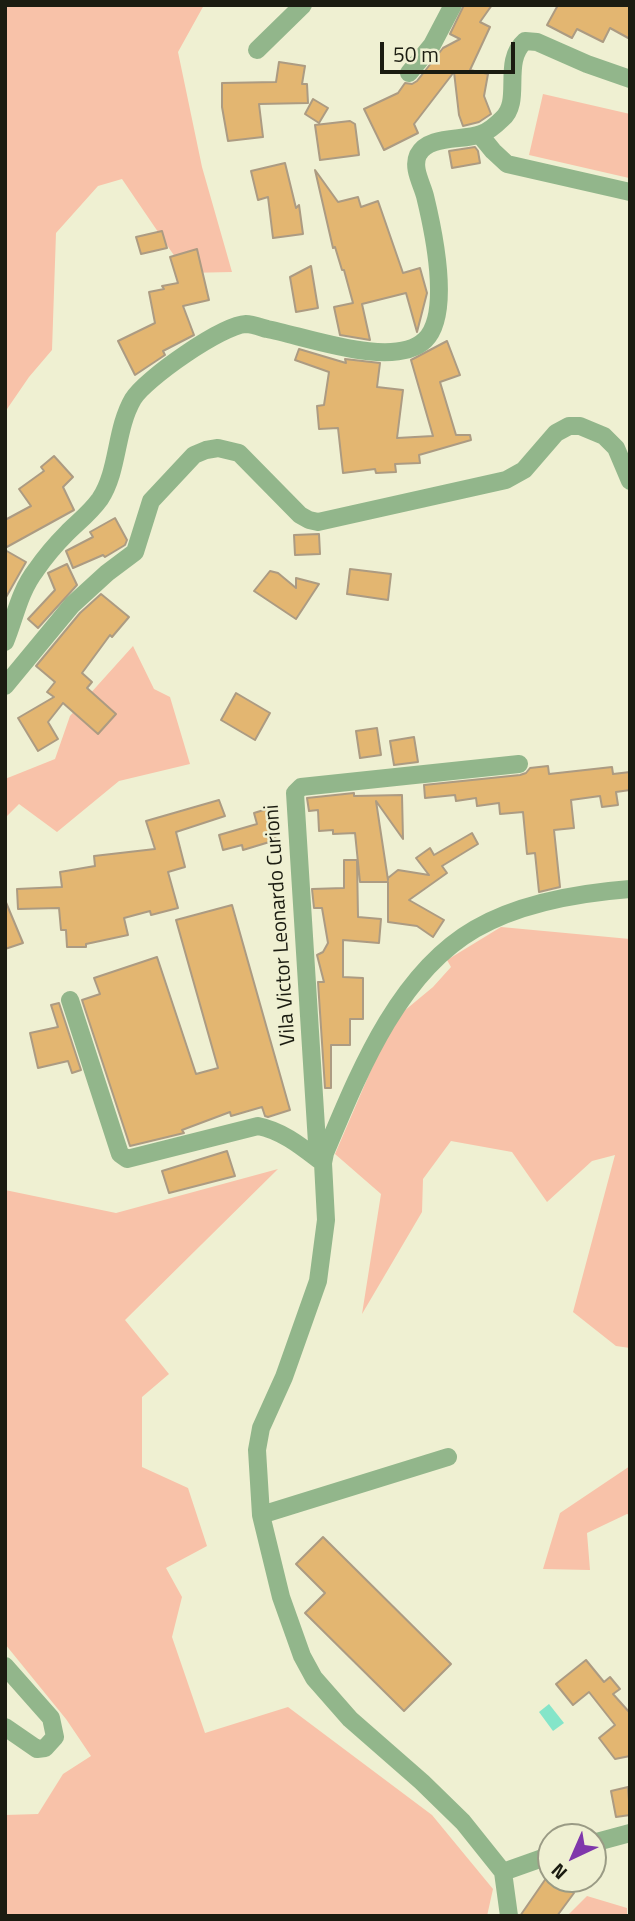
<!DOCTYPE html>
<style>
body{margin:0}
#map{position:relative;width:635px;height:1921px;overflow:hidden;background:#eff0d2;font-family:"Titillium Web",sans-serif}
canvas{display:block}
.frame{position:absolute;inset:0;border:7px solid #1b1c11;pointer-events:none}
.north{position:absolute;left:537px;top:1823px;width:70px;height:70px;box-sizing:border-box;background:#eff0d2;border:2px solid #9a9b85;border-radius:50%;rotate:224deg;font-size:19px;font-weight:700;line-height:28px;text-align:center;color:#1b1c11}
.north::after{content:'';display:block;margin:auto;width:24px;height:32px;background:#7f38ab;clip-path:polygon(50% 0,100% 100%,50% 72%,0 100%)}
.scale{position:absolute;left:380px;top:42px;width:135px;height:32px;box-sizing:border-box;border:4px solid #1b1c11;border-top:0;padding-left:9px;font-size:21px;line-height:24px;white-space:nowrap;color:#1b1c11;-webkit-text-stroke:5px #eff0d2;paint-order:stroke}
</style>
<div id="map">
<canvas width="635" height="1921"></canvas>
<div class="frame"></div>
<div class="north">N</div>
<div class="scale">50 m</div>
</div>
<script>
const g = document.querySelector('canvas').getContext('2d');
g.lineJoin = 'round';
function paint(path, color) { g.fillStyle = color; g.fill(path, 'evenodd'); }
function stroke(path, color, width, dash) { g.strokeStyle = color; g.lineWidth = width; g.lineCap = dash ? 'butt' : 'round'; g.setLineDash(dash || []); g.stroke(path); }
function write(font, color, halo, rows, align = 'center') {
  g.font = font + ' "Titillium Web",sans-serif'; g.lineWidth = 5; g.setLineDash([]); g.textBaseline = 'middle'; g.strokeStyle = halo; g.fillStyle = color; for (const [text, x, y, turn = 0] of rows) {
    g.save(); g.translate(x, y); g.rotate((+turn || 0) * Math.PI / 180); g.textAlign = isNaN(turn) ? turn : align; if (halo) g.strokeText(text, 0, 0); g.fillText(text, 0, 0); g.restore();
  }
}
paint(new Path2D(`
 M5 5H204L178 52 202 167 232 272 186 273 122 179 98 186 56 233 52 350 29 377 5 412Z
 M543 94 630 114 629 178 529 155Z
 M133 646 154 689 170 697 190 764 119 781 57 832 19 804 5 818V779L55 759 70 716Z
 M501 927 630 939V1348L616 1346 573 1312 615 1155 592 1161 547 1202 512 1152 451 1141 423 1179 422 1212 362 1314 381 1194 335 1154 392 1021 433 987 451 967 447 960Z
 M278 1169 125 1320 169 1374 142 1397V1467L188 1488 207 1546 166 1568 182 1597 172 1637 205 1733 288 1707 432 1815 493 1889 487 1916H5V1815L38 1814 63 1774 91 1756 66 1719 5 1644V1190L116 1213Z
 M630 1466V1515L627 1514 587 1533 590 1570 543 1569 560 1513Z
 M587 1896 627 1908V1916H567Z`), '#f8c2a9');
paint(new Path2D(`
 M549 1704 564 1723 553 1731 539 1712Z`), '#84e5c9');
const building = new Path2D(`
 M464 5H492L480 22 490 27 470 70 488 74 484 96 491 114 479 122 463 126 459 115 454 72 414 124 418 133 384 150 364 109 398 93 405 83 412 84 417 81 443 48 460 39 450 34Z
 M558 5H630V39L610 28 603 42 577 29 572 38 547 25Z
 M279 62 305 66 302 84H307L308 103 259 104 263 137 228 141 222 107V83L276 82Z
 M313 99 328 108 319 123 305 114Z
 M350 121 355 124 359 155 320 160 315 125Z
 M475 147 478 151 480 163 452 168 449 151Z
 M285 163 296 208 299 205 303 234 273 238 268 197 258 200 251 171Z
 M315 170 338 202 358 197 361 207 378 201 403 273 420 268 427 293 417 332 406 293 362 304 370 340 340 335 334 307 353 303 344 270H342L335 247 333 248Z
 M162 231 167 248 141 254 136 237Z
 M197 249 209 300 183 306 194 335 163 351 165 355 135 375 118 341 155 323 149 292 164 289 162 286 178 283 170 257Z
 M311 266 318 308 296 312 290 277Z
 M447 341 460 375 440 382 456 435H470L471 440 419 455 420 463 395 464 396 472 376 473 375 469 343 473 338 428 319 429 317 406 324 405 329 372 295 360 299 349 346 363 345 359 380 363 377 387 403 390 397 438 433 436 411 360Z
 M54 456 73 477 63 487 74 510 5 548V520L31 506 19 489 44 471 41 467Z
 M115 518 127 540 125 545 105 557 103 555 73 568 66 551 93 537 90 532Z
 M319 534 320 554 295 555 294 535Z
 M5 550 26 562 5 599Z
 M67 564 77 585 38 628 28 619 55 590 48 573Z
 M350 569 391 574 388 600 347 594Z
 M270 571 278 573 296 588V578L319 584 296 619 254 591Z
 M101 594 129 617 112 637 110 635 82 673 92 682 87 688 116 714 98 734 63 703 48 722 58 739 38 751 18 718 54 697 47 692 55 682 36 666 80 613Z
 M236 693 270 713 255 740 221 720Z
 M377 728 381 755 360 758 356 731Z
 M414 737 418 762 394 765 390 741Z
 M548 766 549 774 612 767 613 774 630 772V790L616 792 618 805 602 807 600 796 571 800 574 828 554 830 560 887 539 892 535 853 527 854 523 812 500 814 499 803 477 806 476 798 456 801 455 795 425 798 424 785 520 775 526 773 530 768Z
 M354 793V796L402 795 403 839 376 801 388 880V878L398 870 429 875 416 858 430 848 434 855 472 833 478 844 442 866 447 873 409 900 444 920 433 937 417 926 388 922V882H360L355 833 333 834V830L319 831 318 810 309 811 307 798Z
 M219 800 225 816 176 832 185 867 168 872 178 908 151 915 150 911 124 918 128 935 86 944V947H67L66 930H61L59 908 18 909 17 889 62 887 60 872 95 866 94 856 155 849 146 821Z
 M267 809 276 840 243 850 242 845 223 850 219 835 257 824 254 813Z
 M344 860H357L358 917 381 919 379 943 343 940V977L363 978V1019H350V1045H331V1088H325L318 982H324L317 955 323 952 328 943 322 908H314L312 889 344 888Z
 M5 900 23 943 5 949Z
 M232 905 290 1110 268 1117 265 1116 262 1107 231 1116 230 1112 182 1130 184 1133 130 1146 82 1000 100 994 94 978 157 957 196 1074 218 1068 176 920Z
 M59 1003 81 1070 72 1073 68 1061 38 1068 30 1033 58 1027 51 1005Z
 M227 1151 235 1176 169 1193 162 1171Z
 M323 1537 451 1664 404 1711 305 1613 325 1593 296 1564Z
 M586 1660 604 1682 610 1677 620 1689 613 1694 630 1713V1756L615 1759 599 1738 615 1725 589 1692 573 1705 556 1684Z
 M628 1787 630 1815 616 1817 611 1791Z
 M549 1874 551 1879H555L574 1893 557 1916H520Z`);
paint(building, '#e3b671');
stroke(building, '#ac9b82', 2);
stroke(new Path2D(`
 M257 50 303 5
 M409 73 432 45 453 5
 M480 135 493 151 507 164 630 192
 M5 642C15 618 19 592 36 570 45 557 56 544 67 533 78 522 90 513 100 499 119 470 115 430 133 399 145 379 222 325 246 324 252 324 260 327 267 329 305 336 394 370 425 340 452 314 433 229 425 196 422 184 412 168 418 155 428 135 462 141 481 134 489 131 496 125 502 119 523 101 501 62 525 41L537 42 587 64 630 79
 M5 686 72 605 107 573 135 552 151 501 194 455 206 450 218 448 239 453 300 515 309 520 318 522 506 480 524 470 556 433 569 426H580L604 436 616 448 630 481
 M70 1000 120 1154 127 1159 258 1126C283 1131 302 1147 323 1163
 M325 1153 317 1143 295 793 301 787 519 764
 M261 1515 448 1457
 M5 1666 51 1718 55 1737 45 1748 37 1749 5 1727
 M593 1843 630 1833
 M503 1872 551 1855
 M509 1916 503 1872 463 1822 422 1782 350 1719 314 1678 302 1656 281 1597 261 1515 257 1450 261 1428 284 1377 318 1281 326 1220 323 1163 325 1153C358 1075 397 974 475 929 520 903 578 893 630 889`), '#92b68b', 18);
write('21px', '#1b1c11', '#eff0d2', [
 ["Vila Victor Leonardo Curioni",281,925,-94]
]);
</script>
